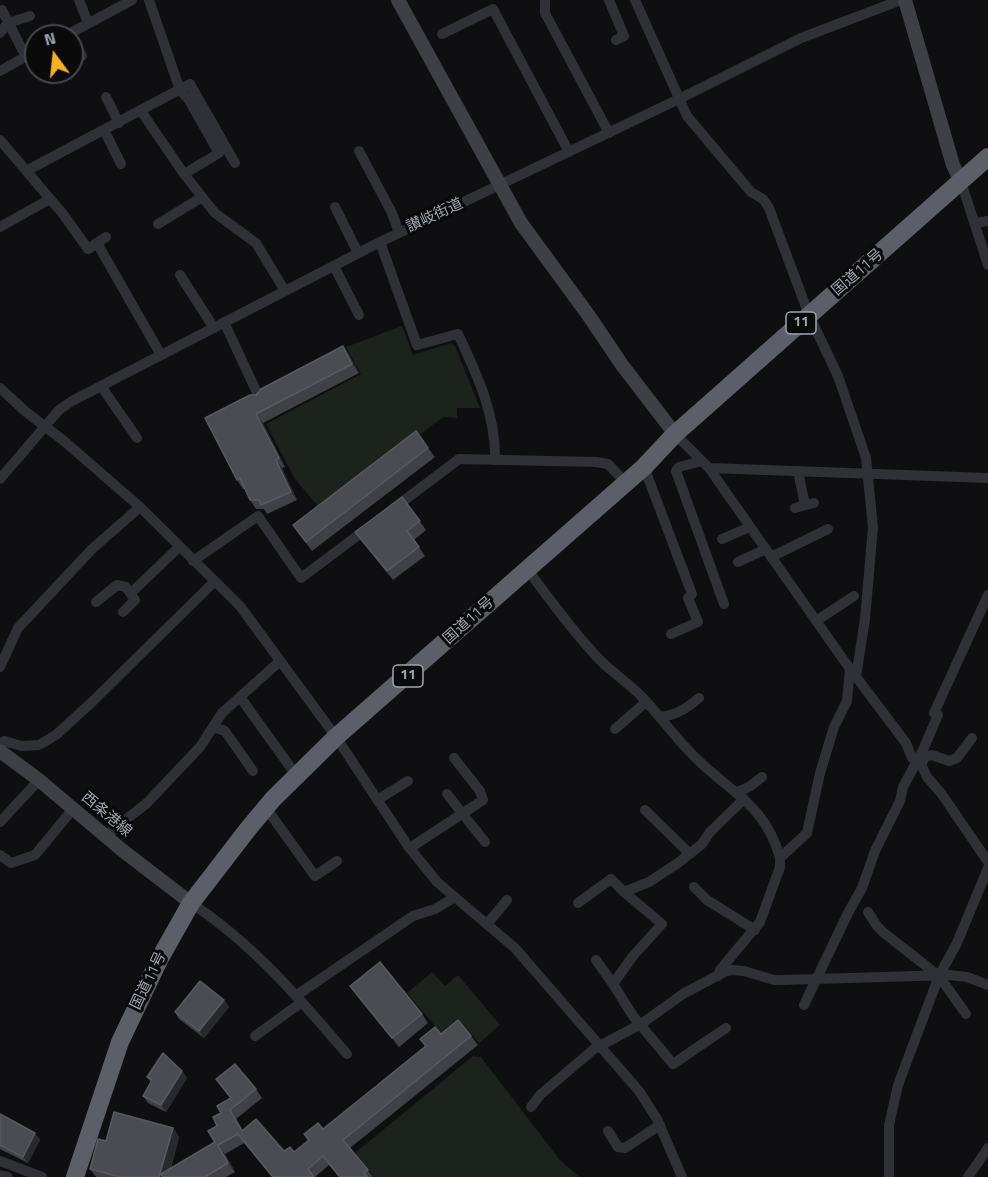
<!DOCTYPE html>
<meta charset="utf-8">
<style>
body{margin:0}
#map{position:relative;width:988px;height:1177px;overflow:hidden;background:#0f0f11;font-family:"Titillium Web",sans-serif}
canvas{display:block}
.north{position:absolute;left:24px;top:24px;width:60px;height:60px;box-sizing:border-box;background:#0a0a0b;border:2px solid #46484e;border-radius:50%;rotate:345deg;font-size:16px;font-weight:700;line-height:24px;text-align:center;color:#a0a5b2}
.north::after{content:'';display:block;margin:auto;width:21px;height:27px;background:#f5b123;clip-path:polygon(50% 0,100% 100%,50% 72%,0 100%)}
</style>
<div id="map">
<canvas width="988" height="1177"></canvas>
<div class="north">N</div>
</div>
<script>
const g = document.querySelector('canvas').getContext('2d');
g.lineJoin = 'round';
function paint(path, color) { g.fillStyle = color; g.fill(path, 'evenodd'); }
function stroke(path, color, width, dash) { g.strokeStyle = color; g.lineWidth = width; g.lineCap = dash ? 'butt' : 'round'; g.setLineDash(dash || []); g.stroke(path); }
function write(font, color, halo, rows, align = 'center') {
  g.font = font + ' "Titillium Web","Noto Sans JP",sans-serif'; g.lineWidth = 6; g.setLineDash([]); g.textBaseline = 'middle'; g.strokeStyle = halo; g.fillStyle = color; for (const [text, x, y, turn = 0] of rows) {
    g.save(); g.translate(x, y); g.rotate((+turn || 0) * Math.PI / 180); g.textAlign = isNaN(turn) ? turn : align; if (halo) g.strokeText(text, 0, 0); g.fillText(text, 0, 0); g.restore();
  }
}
paint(new Path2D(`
 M402 326 413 355 451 343 455 346 480 408H457V418L443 417 321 510 295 479 266 424 361 374 346 347Z
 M432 972 445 986 458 975 500 1025 479 1043 464 1026 447 1040 407 993Z
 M473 1056 481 1057 559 1159 579 1177H374L355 1153Z`), '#1c231c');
stroke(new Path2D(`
 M79 0 88 23
 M149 0 180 90 189 100 219 153 184 174
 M545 0V13L609 133
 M609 0 624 36 616 40
 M635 0 687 116 751 192 763 199 769 208 809 315 838 376 866 458 873 527 865 619 856 677
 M2 10 26 57
 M0 33 8 23 30 16
 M442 34 493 9 569 152
 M65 36 132 0
 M72 38 82 56
 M0 71 36 51
 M106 97 119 123
 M141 111 184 174 215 213 256 243 285 291
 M104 130 121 164
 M0 140 63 214 88 249 106 237
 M359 151 392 213 399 233
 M26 171 190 84 235 163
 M961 182 988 265
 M335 207 358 253
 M975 223 988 221
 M158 224 202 197
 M0 227 50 199
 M380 242 417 345 458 334C477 374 496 415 495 460
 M97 243 161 355
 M334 266 359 315
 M180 275 214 328
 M224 322 259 397
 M101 386 137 438
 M0 388 26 412 64 441 140 507 240 606 336 737 408 846 437 882 515 948 639 1091 657 1119 682 1177
 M675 434 709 468 845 662 906 743 912 758 921 764 927 777 941 793 988 862
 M702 461 679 467 676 471 724 604
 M644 467 692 594 688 598 698 622 671 634
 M709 468 988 478
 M798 471 805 505
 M0 479 59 410 72 401 380 242 679 99 801 38 901 0
 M394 508 459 459 596 462 608 464 626 483
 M795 508 814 503
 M722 539 750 527
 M771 557 828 529
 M193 561 258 516 301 578 369 527
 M738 562 766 549
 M527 569C551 601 574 633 601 661 614 674 630 684 642 697 662 718 679 743 700 762 735 795 766 807 780 858
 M132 592 179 547
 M96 602 117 585 126 587 135 600 123 612
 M816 621 854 596
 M0 667 18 628 92 549 140 507
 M240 697 296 775
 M660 717C676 715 686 709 699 698
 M213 727 225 731 253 771
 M615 729 646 702
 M0 747 4 741 22 746 39 745 56 735 93 701 215 581
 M921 764 925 757 932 755 949 761 957 758 972 738
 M737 792 749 787 762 777
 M447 794 485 842
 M377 800 408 781
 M266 808 315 876 337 861
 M645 810 690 854
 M0 822 39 780
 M105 836 147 803 200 747 222 713 280 661
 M410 848 483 800 480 791 454 758
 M0 855 11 863 35 855 73 809
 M694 887 707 900 755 930
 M624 892 662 924 633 956 613 984 633 1016 673 1064 726 1028
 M191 903C252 943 300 999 347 1054
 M578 903 611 879 624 892 649 882 678 863 702 844 710 832 744 799
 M868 912 877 926 884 933 939 976 966 1014
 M487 924 507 900
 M596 960 613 984
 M718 976 720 970 760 922 780 867V858L807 833 820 773 834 727 847 701 850 669
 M297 995 413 916 435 909 455 897
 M804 1005 848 913 862 888 875 851 900 801 903 787 923 750 938 715 934 713 988 595
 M255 1036 302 1002
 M531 1107 540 1095 594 1049 641 1024 683 994 724 972 731 970 744 971 774 980H782L949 975 967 977 988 985
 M608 1131 618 1147 625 1148 660 1125
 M0 1161 42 1177
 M0 1175 8 1177
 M889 1177V1125L898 1085 939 976 957 943 988 868
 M968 1177 988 1148`), '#303136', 10);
stroke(new Path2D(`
 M398 0 521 223 589 316 622 365 675 434
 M905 0 953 165 961 182
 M0 751 39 780 122 850 191 903`), '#3e4046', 14);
stroke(new Path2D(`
 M75 1177 120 1042 160 958 191 903 248 829 273 799 336 737 644 467 675 434 988 157`), '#5c5f67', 18);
paint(new Path2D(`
 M349 355 359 373 263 423 285 467 282 468 297 500 267 514 264 509H256L250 500 245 488 243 489 237 480 256 395Z
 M428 448 435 457 312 551 293 525Z
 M402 497 426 530 414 540 425 556 393 580 355 532Z
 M350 986 422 1014 428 1023 399 1047Z
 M224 1000 229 1007 204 1038 179 1019 175 1012Z
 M441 1034 471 1036 478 1045 350 1148 373 1177H339L329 1165 315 1177H272L244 1143 225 1154 235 1172 226 1177H96L90 1169 106 1141 173 1128 179 1137 171 1168 215 1142 221 1113 231 1098 216 1079 256 1089 262 1098 236 1119 243 1130 284 1151 294 1152 308 1141 304 1134 323 1129 425 1046 420 1039Z
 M182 1071 187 1078 166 1112 148 1103 143 1096 151 1082 147 1077Z
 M0 1114 35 1133 40 1140 28 1163 0 1149Z`), '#404146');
paint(new Path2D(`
 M343 346 349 355 359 373 352 364Z
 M256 414 263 423 285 467 279 458Z
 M276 460 282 468 297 500 291 492Z
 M224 1000 229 1007 204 1038 199 1031Z
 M182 1071 187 1078 166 1112 161 1105Z
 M173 1128 179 1137 168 1177H159Z
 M35 1133 40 1140 28 1163 23 1157Z
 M218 1145 225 1154 235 1172 228 1163Z`), '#28292c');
const building = new Path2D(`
 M343 346 352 364 256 414 279 458 276 460 291 492 261 505 259 500H250L240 478 237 480 205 418 250 395H256L261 389Z
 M416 431 428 448 306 542 293 525Z
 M402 497 420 521 407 531 419 547 387 571 355 532Z
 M380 962 422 1014 392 1038 350 986Z
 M200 981 224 1000 199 1031 175 1012Z
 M458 1020 471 1036 343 1140 368 1170 364 1173 367 1177H340L323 1156 308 1169 314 1177H273L238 1134 218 1145 228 1163 205 1177H163L161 1174 215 1142 208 1131 217 1126 213 1117 221 1113 217 1106 231 1098 216 1079 235 1064 256 1089 230 1110 242 1131 256 1119 284 1151 290 1147 294 1152 309 1140 304 1134 318 1123 323 1129 426 1046 420 1039 435 1027 441 1034Z
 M163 1053 182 1071 161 1105 143 1096 152 1080 147 1077Z
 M114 1112 173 1128 159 1177H120L90 1169 98 1139 106 1141Z
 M0 1114 35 1133 23 1157 0 1145Z`);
paint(building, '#4b4c52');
stroke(building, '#585a61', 1.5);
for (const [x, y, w] of [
 [801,323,30],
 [408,676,30]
]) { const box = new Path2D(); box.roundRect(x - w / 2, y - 11, w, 22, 4.5); g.fillStyle = '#0a0a0b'; g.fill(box); stroke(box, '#a0a5b2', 1.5); }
write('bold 14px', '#a0a5b2', null, [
 ["11",801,323],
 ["11",408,676]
]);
write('15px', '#a0a5b2', '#0a0a0b', [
 ["讃岐街道",435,216,-25],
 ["国道11号",858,273,-41],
 ["国道11号",469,621,-42],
 ["西条港線",106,815,40],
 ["国道11号",149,981,-64]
]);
</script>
